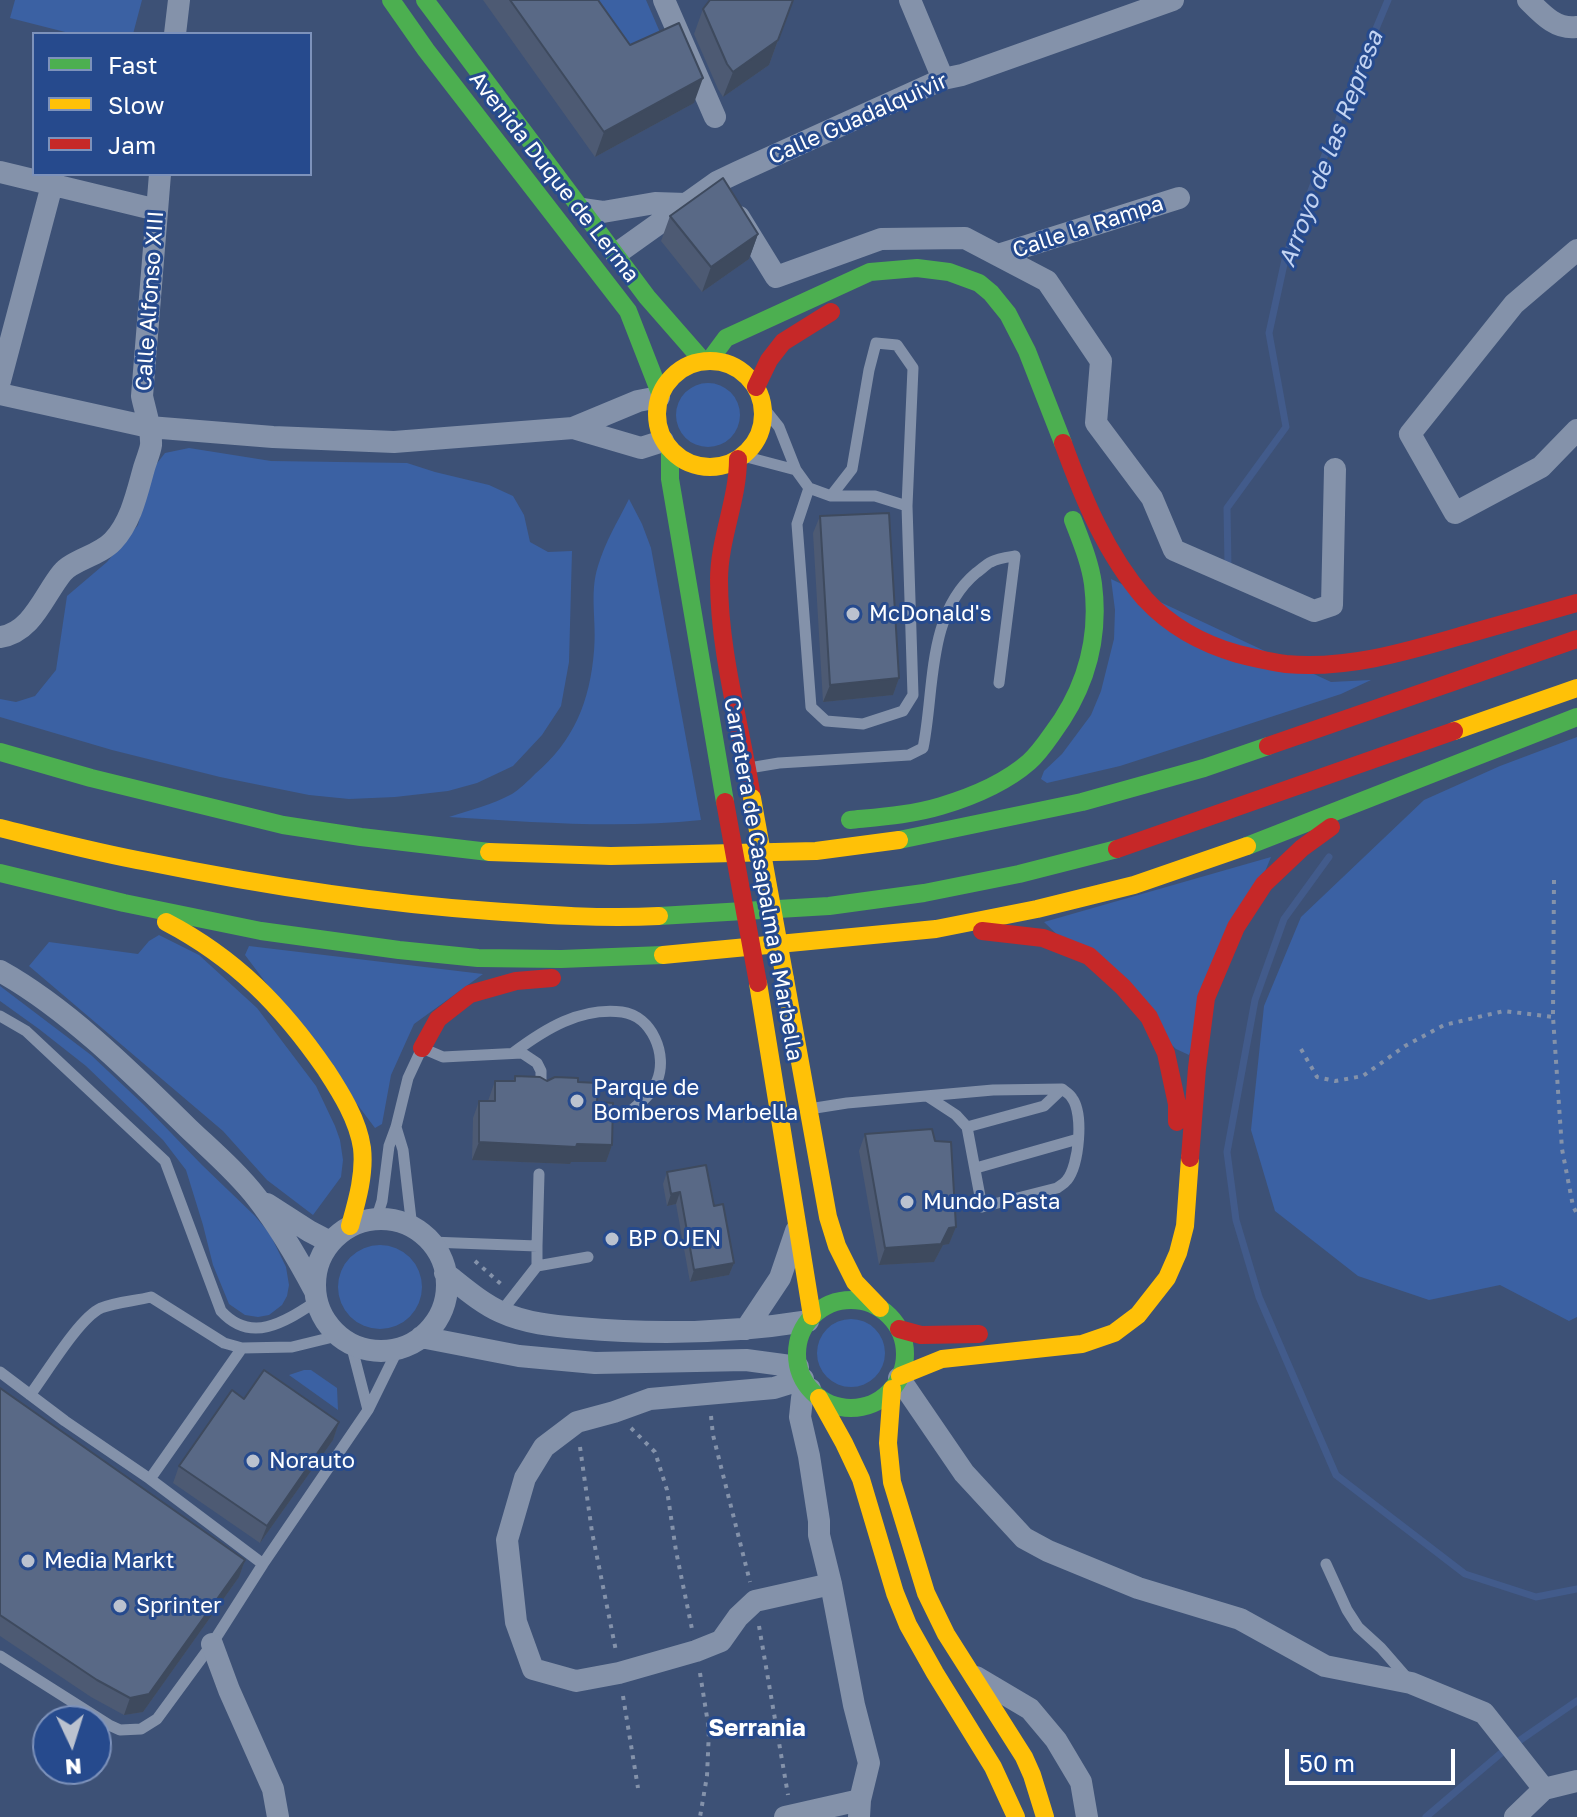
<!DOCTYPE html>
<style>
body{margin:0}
#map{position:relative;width:1577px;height:1817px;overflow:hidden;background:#3d5176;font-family:"Golos Text",sans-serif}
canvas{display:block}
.legend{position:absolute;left:32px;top:32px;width:280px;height:144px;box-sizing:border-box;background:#264a8d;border:2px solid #7d92bb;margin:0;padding:10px 14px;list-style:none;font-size:24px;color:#fff}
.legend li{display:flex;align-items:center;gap:16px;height:40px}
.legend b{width:40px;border:2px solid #7d92bb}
.north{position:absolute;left:32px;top:1705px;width:80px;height:80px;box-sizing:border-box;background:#264a8d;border:2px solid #7d92bb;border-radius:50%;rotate:176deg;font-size:22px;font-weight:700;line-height:32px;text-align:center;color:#fff}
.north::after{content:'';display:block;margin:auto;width:28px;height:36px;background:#bbc2cf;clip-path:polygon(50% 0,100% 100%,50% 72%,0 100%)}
.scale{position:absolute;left:1285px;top:1749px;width:170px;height:36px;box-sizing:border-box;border:4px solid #fff;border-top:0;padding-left:10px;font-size:24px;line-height:28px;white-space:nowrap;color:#fff;-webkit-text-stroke:6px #264a8d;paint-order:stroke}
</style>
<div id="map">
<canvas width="1577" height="1817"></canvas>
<ul class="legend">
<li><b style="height:10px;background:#4caf50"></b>Fast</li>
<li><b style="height:10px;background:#ffc107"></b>Slow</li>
<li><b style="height:10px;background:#c62828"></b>Jam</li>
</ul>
<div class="north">N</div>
<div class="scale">50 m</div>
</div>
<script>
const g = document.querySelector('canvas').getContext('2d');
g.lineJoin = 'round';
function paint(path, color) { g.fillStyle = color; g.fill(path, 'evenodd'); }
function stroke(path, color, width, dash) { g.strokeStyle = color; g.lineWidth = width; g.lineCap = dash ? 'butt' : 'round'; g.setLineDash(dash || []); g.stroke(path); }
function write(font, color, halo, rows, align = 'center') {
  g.font = font + ' "Golos Text",sans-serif'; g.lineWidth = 6; g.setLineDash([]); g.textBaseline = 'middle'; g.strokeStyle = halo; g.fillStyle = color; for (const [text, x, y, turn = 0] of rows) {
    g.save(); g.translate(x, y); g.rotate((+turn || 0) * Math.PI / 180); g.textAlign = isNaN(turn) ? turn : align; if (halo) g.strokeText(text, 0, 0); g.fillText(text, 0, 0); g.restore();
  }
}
paint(new Path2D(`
 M15 0H142L133 34H73L10 18Z
 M586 0H646L662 37 627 56Z
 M676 415a32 32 0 1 1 64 0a32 32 0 1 1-64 0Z
 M189 448 271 461 407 463 435 472 489 485 513 496 524 515 530 542 548 552 572 551 569 662 561 706 542 735 513 766 477 783 448 791 395 797 349 799 309 795 220 777 112 750 0 717V699L16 702 35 696 56 670 67 596 107 562 138 525 151 471 165 453Z
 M629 499 642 524 651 548 701 820C618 829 532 822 449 817 470 810 492 805 512 794 520 789 528 781 535 774 574 741 590 701 594 651 597 622 589 594 598 566 605 542 618 521 629 499Z
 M1111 579 1331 682 1371 680 1341 694 1182 746 1120 766 1047 783 1041 779 1044 771 1062 754 1091 715 1101 691 1114 639 1115 610Z
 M1577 737V1317L1569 1321 1500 1285 1429 1300 1358 1276 1275 1211 1251 1130 1264 1006 1301 917 1424 800 1500 766Z
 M1271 857 1189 1055 1176 1049 1044 922Z
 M159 935 199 955 257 1008 316 1086 335 1126 340 1140 343 1160 341 1177 313 1215 267 1180 223 1131 29 966 49 942 138 954 149 941Z
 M249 946 483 974 414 1024 391 1075 382 1124 375 1128 245 955Z
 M0 986 91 1055 144 1105 202 1165 255 1216 270 1234 286 1267 289 1285 287 1296 282 1305 269 1315 258 1317 245 1315 229 1304 213 1265 203 1225 186 1170 163 1140 86 1066 39 1029 0 1001Z
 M338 1287a42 42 0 1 1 84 0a42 42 0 1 1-84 0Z
 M817 1353a34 34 0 1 1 68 0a34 34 0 1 1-68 0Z
 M304 1370H311L337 1388 338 1410 289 1375Z`), '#3b61a3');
stroke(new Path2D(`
 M1228 566 1227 508 1286 427 1269 333 1286 255 1347 98 1388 0
 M1329 857 1284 919 1255 1000 1227 1152 1236 1220 1259 1297 1336 1475 1465 1574 1536 1597 1577 1589
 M1426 1817 1500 1754 1577 1701`), '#425b8b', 7);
stroke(new Path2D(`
 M1554 880 1553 1017 1562 1149 1573 1206 1577 1214
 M1301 1049 1317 1077 1335 1081 1363 1076 1405 1046 1444 1025 1504 1011 1553 1017
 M475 1261 501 1284
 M711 1416 713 1435 750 1582
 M631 1428 655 1452 667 1490 676 1551 692 1629
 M580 1447 592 1532 616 1651
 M759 1626 788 1795
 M700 1673 709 1730 707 1776 700 1817
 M623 1696 638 1788`), '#8492aa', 4, [4, 6]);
stroke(new Path2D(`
 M763 407 779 427 796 470 809 488 831 496H875L907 506
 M743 456 796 470
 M809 488 797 524 811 707 826 721 863 724 903 711 913 695 907 506 913 368 897 345 876 343 869 370 852 469 831 496
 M749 768 779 763 909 755 923 748C935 690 926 615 976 573 981 570 986 564 991 562 998 558 1008 557 1015 556L999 683
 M0 1016 26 1031 165 1161 221 1311C252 1345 286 1321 317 1301
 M513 1053C545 1029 580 1007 622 1012 652 1016 668 1055 657 1081 652 1093 643 1101 633 1109
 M809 1109 847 1103 993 1090 1062 1089C1066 1092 1070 1094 1072 1098 1084 1114 1079 1165 1067 1180 1064 1184 1061 1185 1057 1188L982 1207 967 1127 956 1115 927 1096
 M396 1127 403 1150 412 1228
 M967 1127 1044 1106 1062 1089
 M976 1168 1078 1139
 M376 1220 382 1201 389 1146 396 1127 408 1078 422 1048 443 1057 522 1053 537 1063 541 1071V1090
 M431 1242 537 1246V1266L501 1312
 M537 1246 539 1174
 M537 1266 588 1257
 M351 1344 368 1410
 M0 1372 65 1421 150 1479 242 1348
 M30 1395C46 1374 79 1318 101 1308 116 1302 135 1301 151 1297L224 1343 242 1348 292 1347 337 1336
 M150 1479 263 1564
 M1326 1564 1347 1610 1358 1627 1381 1648 1408 1679
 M0 1656 109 1725 120 1730 141 1729 157 1719 212 1644 263 1564 368 1410 398 1349`), '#8492aa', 11);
stroke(new Path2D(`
 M664 0 715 117
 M910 0 943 79
 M1528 0C1542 14 1556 30 1577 27
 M175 34 179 0
 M0 172 157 210
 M582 209 603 212 655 203 686 204
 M739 217 776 277 881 239 965 238 1047 281 1101 361 1096 423 1152 498 1174 550 1314 611 1332 605 1335 469
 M1577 250 1514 304 1410 434 1455 513 1541 467 1577 430
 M616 254 717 182 738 172 943 79 962 75 1173 0
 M998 255 1179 198
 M0 381 52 185
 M0 394 149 427 273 437 394 442 573 428 638 401 659 397
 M573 428 641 448 663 441
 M0 637C32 633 44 595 62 573 72 560 99 556 113 541 131 522 137 493 144 468 146 461 150 452 151 445 152 429 145 411 142 396L160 174
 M0 971C67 1008 133 1074 188 1128 211 1150 237 1172 257 1198 279 1226 298 1259 315 1291
 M267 1204 309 1231 330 1242
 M315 1285a66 66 0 1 1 132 0a66 66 0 1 1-132 0Z
 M445 1273C463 1287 481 1303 501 1312 525 1323 553 1326 579 1328 655 1335 733 1333 808 1321
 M746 1329 780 1278 796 1231
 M421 1337 519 1356 595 1363 746 1360 798 1367
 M899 1378 964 1473 1024 1538 1048 1551 1138 1588 1240 1619 1325 1666 1411 1683 1484 1713 1544 1789 1515 1817
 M803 1379 774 1388 650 1399 614 1412 577 1422 544 1447 525 1478 507 1540 516 1622 533 1669 576 1681 619 1673 696 1651 721 1641 738 1617 755 1601 831 1584
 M810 1389 802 1398 800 1417 809 1456 819 1521V1535L831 1584 854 1705 869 1763 860 1800 859 1817
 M212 1644 229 1690 273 1789 278 1817
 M976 1677 1030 1709 1056 1740 1081 1782 1087 1817
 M1544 1789 1577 1781
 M785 1817 860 1800`), '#8492aa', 22);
stroke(new Path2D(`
 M391 0 426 50 628 311 660 393
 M425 0 647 297 703 361
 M709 361 726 338 870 272 917 268 949 272 979 283 991 293 1008 314 1027 351 1063 443
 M670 450V479L725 802
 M0 752 91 778 283 825 361 837 489 852
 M850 820C880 817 911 815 941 806 971 797 1005 783 1029 762 1038 754 1045 744 1052 734 1085 690 1100 639 1093 584 1090 562 1081 541 1073 520
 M899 840 1082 802 1204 768 1268 746
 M1247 846 1577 717
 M0 873 124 903 261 931 399 950 478 958 561 959 663 955
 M659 916 829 906 924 893 1019 874 1117 849
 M797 1354a54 54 0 1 1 108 0a54 54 0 1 1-108 0Z`), '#4caf50', 18);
stroke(new Path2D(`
 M657 414a53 53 0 1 1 106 0a53 53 0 1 1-106 0Z
 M1454 731 1577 688
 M0 828C49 840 98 853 148 862 261 885 374 903 490 911 546 915 603 919 659 916
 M489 852 611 856 816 851 899 840
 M166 922C235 958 282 1006 326 1070 341 1093 358 1120 362 1148 365 1174 357 1201 350 1226
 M663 955 936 929 1037 909 1134 885 1247 846
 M785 979 828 1217 837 1246 855 1282 880 1308
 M758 983 812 1316
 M900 1376 942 1359 1082 1344 1114 1333 1138 1315 1167 1278 1178 1253 1185 1226 1190 1158
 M892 1389 888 1443 892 1482 926 1593 946 1634 1024 1757 1032 1775 1045 1817
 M819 1398 844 1443 861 1479 895 1593 908 1625 935 1673 993 1767 1016 1817`), '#ffc107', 18);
stroke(new Path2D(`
 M756 387 769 360 783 342 831 312
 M1063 443C1083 498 1106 554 1145 599 1170 626 1203 644 1238 654 1254 658 1270 662 1286 664 1349 670 1412 650 1471 633 1507 623 1542 613 1577 603
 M738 459C738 500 719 539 719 580 719 653 741 726 752 798
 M1268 746 1577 639
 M1117 849 1454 731
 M982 931 1043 938 1089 956 1123 987 1149 1017 1166 1053 1177 1104V1122
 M422 1048 438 1019 470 994 516 981 552 978
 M1190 1158 1197 1068 1206 998 1236 927 1264 884 1302 848 1331 827
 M899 1329 921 1335 979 1334`), '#c62828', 18);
stroke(new Path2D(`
 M752 798 785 979`), '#ffc107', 18);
stroke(new Path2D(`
 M725 802 758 983`), '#c62828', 18);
paint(new Path2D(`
 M483 0H598L630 45 694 103 595 157Z
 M793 0 769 65 723 97 718 89 694 34 703 9Z
 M670 216 758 234 749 259 702 292 661 241Z
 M820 516 899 678 893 695 823 702 813 533Z
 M515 1076 547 1081 578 1082 597 1102 612 1145 606 1162H571L570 1164 472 1160 473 1118 479 1101H488L495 1081H513Z
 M865 1134 956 1227 949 1244 943 1245 934 1262 879 1265 859 1151Z
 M667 1172 714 1206 734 1263 729 1275 690 1282 676 1204 667 1206 663 1184Z
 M0 1388 245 1560 239 1577 143 1712 124 1715 91 1697 0 1636Z
 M244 1399 339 1422 333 1440 260 1543 173 1483 179 1466Z`), '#4d5a73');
paint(new Path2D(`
 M778 40 769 65 723 97 733 72Z
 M703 78 694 103 595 157 604 132Z
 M758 234 749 259 702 292 711 267Z
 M899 678 893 695 823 702 830 685Z
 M479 1142 577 1144 612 1145 606 1162H571L570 1164 472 1160Z
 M680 1192 676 1204 667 1206 671 1194Z
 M956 1227 949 1244 943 1245 934 1262 879 1265 885 1248 949 1228Z
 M734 1263 729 1275 690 1282 694 1270Z
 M339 1422 333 1440 260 1543 267 1526Z
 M245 1560 239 1577 143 1712 124 1715 130 1698Z`), '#3e4a5e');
const building = new Path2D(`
 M510 0H598L630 45 679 23 703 78 604 132Z
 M710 0H793L778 40 733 72 727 64 703 9Z
 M723 178 758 234 711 267 670 216Z
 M889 513 899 678 830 685 820 516Z
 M515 1076 540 1077 547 1081 555 1077 578 1078V1082L598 1083 597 1102 613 1103 612 1145 577 1144 576 1147 479 1142V1101H495V1081H515Z
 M932 1129 935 1141 951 1142 956 1227 949 1228 941 1244 885 1248 865 1134Z
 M706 1165 714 1206 723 1204 734 1263 694 1270 680 1192 671 1194 667 1172Z
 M264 1370 339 1422 267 1526 179 1466 232 1390 244 1399Z
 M0 1388 245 1560 149 1694 130 1698 97 1680 0 1615Z`);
paint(building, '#596986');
stroke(building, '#3e4a5e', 2);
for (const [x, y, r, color] of [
 [853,614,8,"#bbc2cf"],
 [577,1101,8,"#bbc2cf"],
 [907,1202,8,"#bbc2cf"],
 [612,1239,8,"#bbc2cf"],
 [253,1461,8,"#bbc2cf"],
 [28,1561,8,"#bbc2cf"],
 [120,1606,8,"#bbc2cf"]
]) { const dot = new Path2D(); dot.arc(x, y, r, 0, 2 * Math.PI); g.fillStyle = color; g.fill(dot); stroke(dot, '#264a8d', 3); }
write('22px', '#fff', '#264a8d', [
 ["Calle Guadalquivir",858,119,-24],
 ["Avenida Duque de Lerma",554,177,52],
 ["Calle la Rampa",1088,227,-18],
 ["Calle Alfonso XIII",150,301,-86],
 ["Carretera de Casapalma a Marbella",763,879,80]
]);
write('22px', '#fff', '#264a8d', [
 ["McDonald's",869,614],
 ["Parque de",593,1088],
 ["Bomberos Marbella",593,1113],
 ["Mundo Pasta",923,1202],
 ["BP OJEN",628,1239],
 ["Norauto",269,1461],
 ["Media Markt",44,1561],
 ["Sprinter",136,1606]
], 'left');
write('italic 24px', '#c2d3f2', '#264a8d', [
 ["Arroyo de las Represa",1331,149,-69]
]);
write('bold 24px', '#fff', '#264a8d', [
 ["Serrania",757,1728]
]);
</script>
